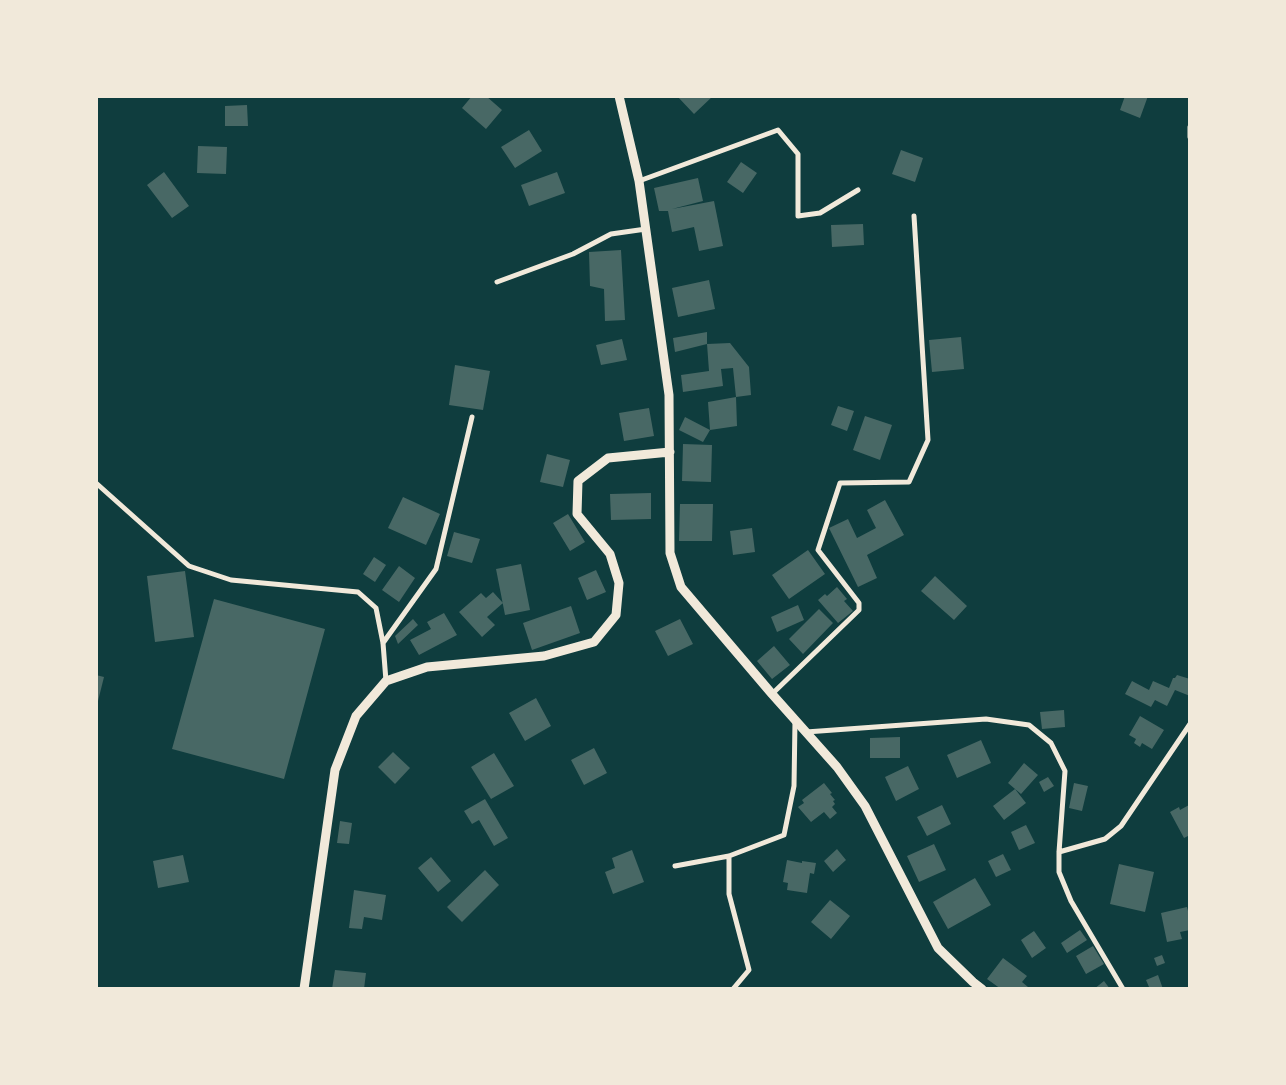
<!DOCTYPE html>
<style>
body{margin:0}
#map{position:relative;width:1286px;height:1085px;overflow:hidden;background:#0f3d3e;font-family:Overpass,sans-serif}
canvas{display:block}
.frame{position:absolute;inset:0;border:98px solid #f1e9da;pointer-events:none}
</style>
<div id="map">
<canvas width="1286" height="1085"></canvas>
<div class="frame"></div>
</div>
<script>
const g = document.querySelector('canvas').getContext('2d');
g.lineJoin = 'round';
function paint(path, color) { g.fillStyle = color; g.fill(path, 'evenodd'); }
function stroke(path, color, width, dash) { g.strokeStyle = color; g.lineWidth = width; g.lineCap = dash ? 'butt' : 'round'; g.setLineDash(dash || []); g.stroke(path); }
paint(new Path2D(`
 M472 96H486L502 110 486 129 462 108Z
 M677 96H713L694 114Z
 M1125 96H1148L1140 118 1120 110Z
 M247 105 248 126H225V106Z
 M529 130 542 151 515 168 501 147Z
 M198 146 227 147 226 174 197 173Z
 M901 150 923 158 915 182 892 174Z
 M741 162 757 173 743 193 727 182Z
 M164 172 189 206 172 218 147 185Z
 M557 172 565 193 529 206 521 185Z
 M698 178 703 201 672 209 714 201 723 246 699 251 694 227 672 232 668 211H659L654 188Z
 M863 224 864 245 832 247 831 225Z
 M621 250 625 320 605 321 604 289 590 286 589 252Z
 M709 280 715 309 678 317 672 288Z
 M707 332V344L675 352 673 338Z
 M961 337 964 369 932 372 929 340Z
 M622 339 627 360 601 365 596 345Z
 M730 343 749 367 751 395 736 397 733 368 721 369 723 386 683 392 681 375 709 371 707 344Z
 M455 365 490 371 483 410 449 405Z
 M736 397 737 426 710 430 708 402Z
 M838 406 854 411 847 431 831 425Z
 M649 408 654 436 624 441 619 413Z
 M865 416 892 425 880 460 853 450Z
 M685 417 710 430 703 442 679 430Z
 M683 444 712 445 711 482 682 481Z
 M547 454 570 460 563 487 540 482Z
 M651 493V519L611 520 610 494Z
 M403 497 440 514 426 545 388 528Z
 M885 500 904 535 867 555 877 578 858 587 829 528 848 519 857 538 876 528 867 510Z
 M680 504H713L712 541H679Z
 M568 514 585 542 570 551 553 523Z
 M752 528 755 552 733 555 730 531Z
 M454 532 480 539 472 563 447 556Z
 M808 550 825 574 789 599 772 575Z
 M374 557 386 565 375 582 363 574Z
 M521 564 530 610 505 615 496 569Z
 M399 566 415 578 399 602 382 590Z
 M596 570 606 592 587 600 578 578Z
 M185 571 194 637 155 642 147 576Z
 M935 576 967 606 954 620 921 591Z
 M837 587 847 599 844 601 853 611 838 623 818 600 825 594 827 596Z
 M493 592 503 603 487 617 495 625 482 637 459 612 481 593 486 598Z
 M214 599 325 629 284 779 172 749Z
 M798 605 804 620 777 632 771 617Z
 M571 606 580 633 532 650 523 623Z
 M819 609 833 623 803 654 789 639Z
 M444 613 457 635 419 655 410 640 431 629 427 622Z
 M413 619 418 625 398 644 395 636Z
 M680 619 693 644 668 656 655 631Z
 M774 646 790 665 772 679 757 661Z
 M96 675 104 677 97 705H96Z
 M1177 675 1190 679V696L1175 690 1167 706 1155 700 1151 707 1125 694 1132 681 1149 690 1153 681 1169 688 1173 678H1175Z
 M536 698 551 726 525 741 509 713Z
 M1064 710 1065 727 1042 729 1040 712Z
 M1140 716 1164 730 1152 749 1142 743 1140 747 1134 743 1136 739 1129 735Z
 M900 737V758H870V738Z
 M981 740 991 763 957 778 947 755Z
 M594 748 607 773 584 785 571 760Z
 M393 752 410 768 395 784 378 767Z
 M494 753 514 786 491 799 471 767Z
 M1024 763 1038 775 1021 794 1008 783Z
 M908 766 919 789 896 801 885 777Z
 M1048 777 1054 786 1044 792 1039 782Z
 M824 783 832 793 830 794 835 800 833 801 835 804 832 807 837 813 830 819 824 812 811 822 798 807 804 803 802 800Z
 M1074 783 1088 786 1082 811 1069 808Z
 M1015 789 1026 803 1004 820 993 806Z
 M485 799 508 838 494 846 479 820 472 824 464 811Z
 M942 805 951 824 927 836 917 817Z
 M1189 805 1190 808V826L1188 827 1190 835 1184 838 1170 812 1179 807 1180 810Z
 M340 821 352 823 349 844 337 843Z
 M1026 825 1035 843 1019 850 1011 832Z
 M934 844 946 870 919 882 907 856Z
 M837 849 846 860 833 872 824 861Z
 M632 850 644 882 613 894 605 872 615 868 612 858Z
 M1003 854 1011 870 996 877 988 861Z
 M183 855 189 882 158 888 153 861Z
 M431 857 451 881 438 892 418 868Z
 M787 860 802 863V861L816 863 814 874 810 873 807 893 787 890 788 883 783 882Z
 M1119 864 1154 872 1145 912 1110 904Z
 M485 870 499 885 462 922 447 907Z
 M975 878 991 905 948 929 933 902Z
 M354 890 386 895 382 920 364 917 362 929 349 928Z
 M830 900 850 916 831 939 811 922Z
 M1187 907 1190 919V930L1180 932 1182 939 1167 942 1161 913Z
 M1080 930 1087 940 1067 953 1061 943Z
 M1034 931 1046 948 1032 958 1021 940Z
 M1093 946 1104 964 1086 974 1076 956Z
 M1162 955 1165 963 1157 966 1154 958Z
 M1003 958 1027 976 1022 982 1028 987 1027 989H1001L987 979Z
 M335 970 366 973 364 989H332Z
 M1158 975 1163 989H1144L1149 987 1146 980Z
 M1104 981 1110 989H1094Z`), '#486865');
stroke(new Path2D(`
 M1190 127V137
 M639 181 778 130 798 154V216L820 213 858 190
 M497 282 573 254 611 234 646 229
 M96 483 189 566 231 580 358 592 376 608 383 643 386 681
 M383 643 436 569 472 417
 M772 694 859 610V603L818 550 840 483 909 482 928 440 914 216
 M806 732 986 719 1029 725 1051 743 1065 771 1059 852V872L1071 901 1123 989
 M1059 852 1105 839 1121 826 1190 724
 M729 856V894L749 970 733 989
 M675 866 729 856 784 835 794 786 795 721`), '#f1e9da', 5);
stroke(new Path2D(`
 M619 96 639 181 669 395 670 553 681 587 772 694 837 767 865 806 938 948 973 982 982 989
 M304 989 335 770 356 716 386 681 427 667 544 656 594 642 616 615 619 583 610 554 577 514 578 481 608 458 670 452`), '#f1e9da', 9);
</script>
